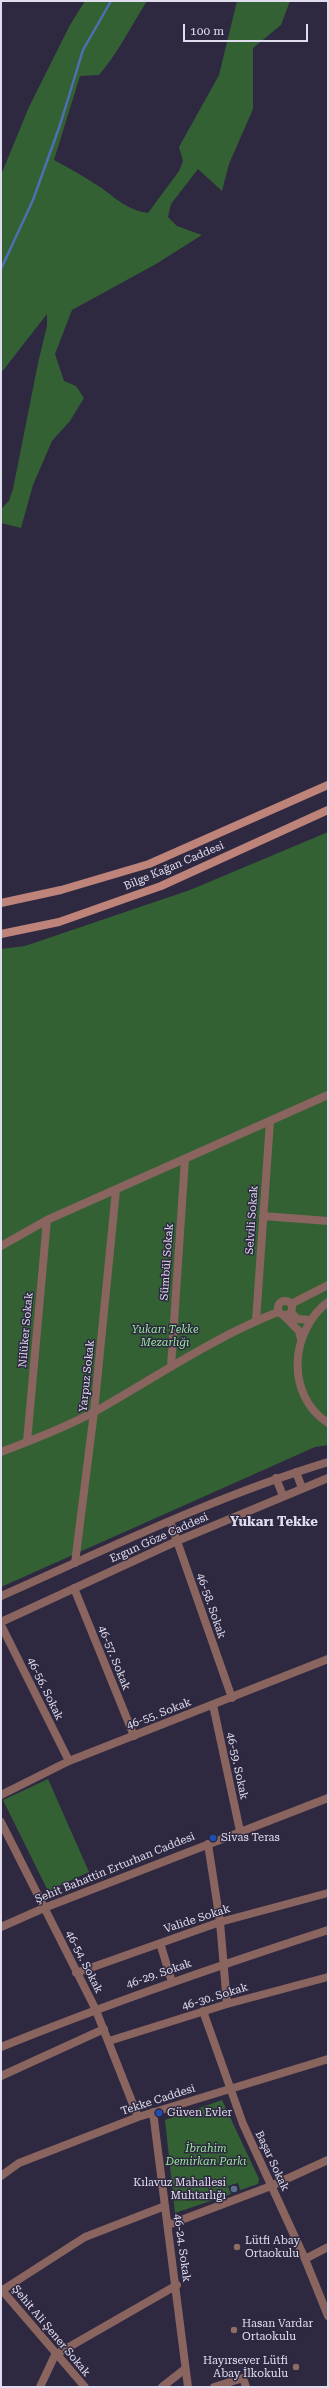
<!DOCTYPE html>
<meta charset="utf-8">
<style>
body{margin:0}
#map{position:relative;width:329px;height:2388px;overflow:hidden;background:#2e2841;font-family:"Roboto Serif",serif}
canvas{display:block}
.frame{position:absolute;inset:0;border:2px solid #e0ddee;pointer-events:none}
.scale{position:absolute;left:183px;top:24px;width:125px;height:18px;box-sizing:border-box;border:2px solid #e0ddee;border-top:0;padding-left:5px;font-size:12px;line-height:14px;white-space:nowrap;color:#e0ddee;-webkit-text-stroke:3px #2e2841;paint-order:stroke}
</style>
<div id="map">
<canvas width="329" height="2388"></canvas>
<div class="frame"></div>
<div class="scale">100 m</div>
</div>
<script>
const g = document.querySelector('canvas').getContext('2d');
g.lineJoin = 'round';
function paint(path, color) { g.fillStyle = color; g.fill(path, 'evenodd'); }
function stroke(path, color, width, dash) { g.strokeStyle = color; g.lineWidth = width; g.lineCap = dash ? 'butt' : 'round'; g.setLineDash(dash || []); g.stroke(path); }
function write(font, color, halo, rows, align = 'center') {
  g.font = font + ' "Roboto Serif",serif'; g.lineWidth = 3; g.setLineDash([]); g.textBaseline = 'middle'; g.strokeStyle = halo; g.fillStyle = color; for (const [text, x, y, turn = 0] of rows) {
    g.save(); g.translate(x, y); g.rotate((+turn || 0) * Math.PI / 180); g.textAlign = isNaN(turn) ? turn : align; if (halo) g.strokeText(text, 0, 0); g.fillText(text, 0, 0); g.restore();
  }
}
paint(new Path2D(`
 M85 1H147C131 26 118 53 99 75L80 76 54 160C69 168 85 177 100 187 117 199 127 210 148 213L179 171 183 161 179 147 219 75 237 1H290L281 25 253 48V109L229 164 222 191 198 169 171 204 168 217 177 226 202 235 156 264 72 310 55 354 64 381 76 386 84 398 70 421 52 441 33 485 21 528 1 523V509L9 501 13 489 38 363 47 326V314L1 373V175L29 107 70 25Z
 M328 832V1445L315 1447 1 1587V949L25 946 190 890Z
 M48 1779 89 1872 48 1891 3 1800Z
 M222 2100 259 2179 258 2184 240 2190 238 2183 228 2186 231 2194 175 2213 165 2120Z`), '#336134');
stroke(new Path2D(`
 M1 269 33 200 60 125 83 50 111 1`), '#4e70b3', 2.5);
stroke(new Path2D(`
 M263 1216 328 1221
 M1 1246 47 1220 328 1095
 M278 1308a7 7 0 1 1 14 0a7 7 0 1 1-14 0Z
 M328 1302C290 1331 285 1395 328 1423
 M291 1304 328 1285
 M291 1313 298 1319 310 1320
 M283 1315 299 1331 301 1339
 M256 1321 270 1121
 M171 1367 185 1159
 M27 1442 47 1220
 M1 1452C33 1440 66 1427 96 1411 156 1377 214 1337 278 1312
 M296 1472 302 1488
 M276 1478 283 1496
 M170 1521 232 1698
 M75 1563 94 1412 116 1190
 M74 1588 134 1736
 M1 1596C109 1548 216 1496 328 1462
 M1 1622 177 1541 328 1478
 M1 1625 69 1761
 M213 1705 240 1831
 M1 1795 69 1761 328 1659
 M1 1822 95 2008 138 2117
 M208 1844 220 1922 227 2004
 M1 1927 44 1908 328 1798
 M160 1943 172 1982
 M76 1973 220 1922 328 1893
 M203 2011 243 2124 305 2259 328 2316
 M109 2041 227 2004 328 1977
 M1 2047C109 2003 217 1966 328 1930
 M1 2076 104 2029
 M153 2112 188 2387
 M1 2176 19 2163 138 2117 328 2059
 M168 2225 271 2186 328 2160
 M305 2259 328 2247
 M1 2289 85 2387
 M1 2291 85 2237 165 2206
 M40 2387 55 2355 177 2285
 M162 2387 185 2369
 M214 2387 243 2378 246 2387`), '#8a645e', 8);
stroke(new Path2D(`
 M1 903 61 890 149 864 328 785
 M1 934 59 922 161 886 328 810`), '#be8379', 8);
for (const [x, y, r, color] of [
 [213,1838,4,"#1a4fb4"],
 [159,2113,4,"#1a4fb4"],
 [234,2189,4,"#5c6f8a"],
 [237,2247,4,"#8d6e63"],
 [234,2330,4,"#8d6e63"],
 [296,2367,4,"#8d6e63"]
]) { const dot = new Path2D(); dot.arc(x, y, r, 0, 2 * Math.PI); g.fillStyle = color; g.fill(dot); stroke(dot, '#2e2841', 1.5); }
write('11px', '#e0ddee', '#2e2841', [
 ["Bilge Kağan Caddesi",174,866,-23],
 ["Selvili Sokak",252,1220,-86],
 ["Sümbül Sokak",167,1262,-86],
 ["Nilüker Sokak",26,1330,-85],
 ["Yarpuz Sokak",87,1376,-84],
 ["Ergun Göze Caddesi",159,1538,-24],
 ["46-58. Sokak",211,1606,71],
 ["46-57. Sokak",114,1658,68],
 ["46-56. Sokak",45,1689,64],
 ["46-55. Sokak",159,1714,-21],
 ["46-59. Sokak",237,1766,78],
 ["Şehit Bahattin Erturhan Caddesi",115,1868,-22],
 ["Valide Sokak",197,1919,-18],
 ["46-54. Sokak",84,1962,63],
 ["46-29. Sokak",159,1974,-19],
 ["46-30. Sokak",215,1997,-17],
 ["Tekke Caddesi",158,2100,-18],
 ["Başar Sokak",272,2161,65],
 ["46-24. Sokak",182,2248,82],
 ["Şehit Ali Şener Sokak",51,2331,50]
]);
write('italic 11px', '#98ec98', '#2e2841', [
 ["Yukarı Tekke",165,1330],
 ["Mezarlığı",165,1343],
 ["İbrahim",206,2149],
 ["Demirkan Parkı",206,2162]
]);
write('11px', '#e0ddee', '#2e2841', [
 ["Sivas Teras",221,1838],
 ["Güven Evler",167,2113],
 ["Kılavuz Mahallesi",226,2183,"right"],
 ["Muhtarlığı",226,2196,"right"],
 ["Lütfi Abay",245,2241],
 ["Ortaokulu",245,2254],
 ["Hasan Vardar",242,2324],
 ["Ortaokulu",242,2337],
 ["Hayırsever Lütfi",288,2361,"right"],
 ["Abay İlkokulu",288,2374,"right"]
], 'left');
write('bold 13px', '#e0ddee', '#2e2841', [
 ["Yukarı Tekke",274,1522]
]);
</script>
